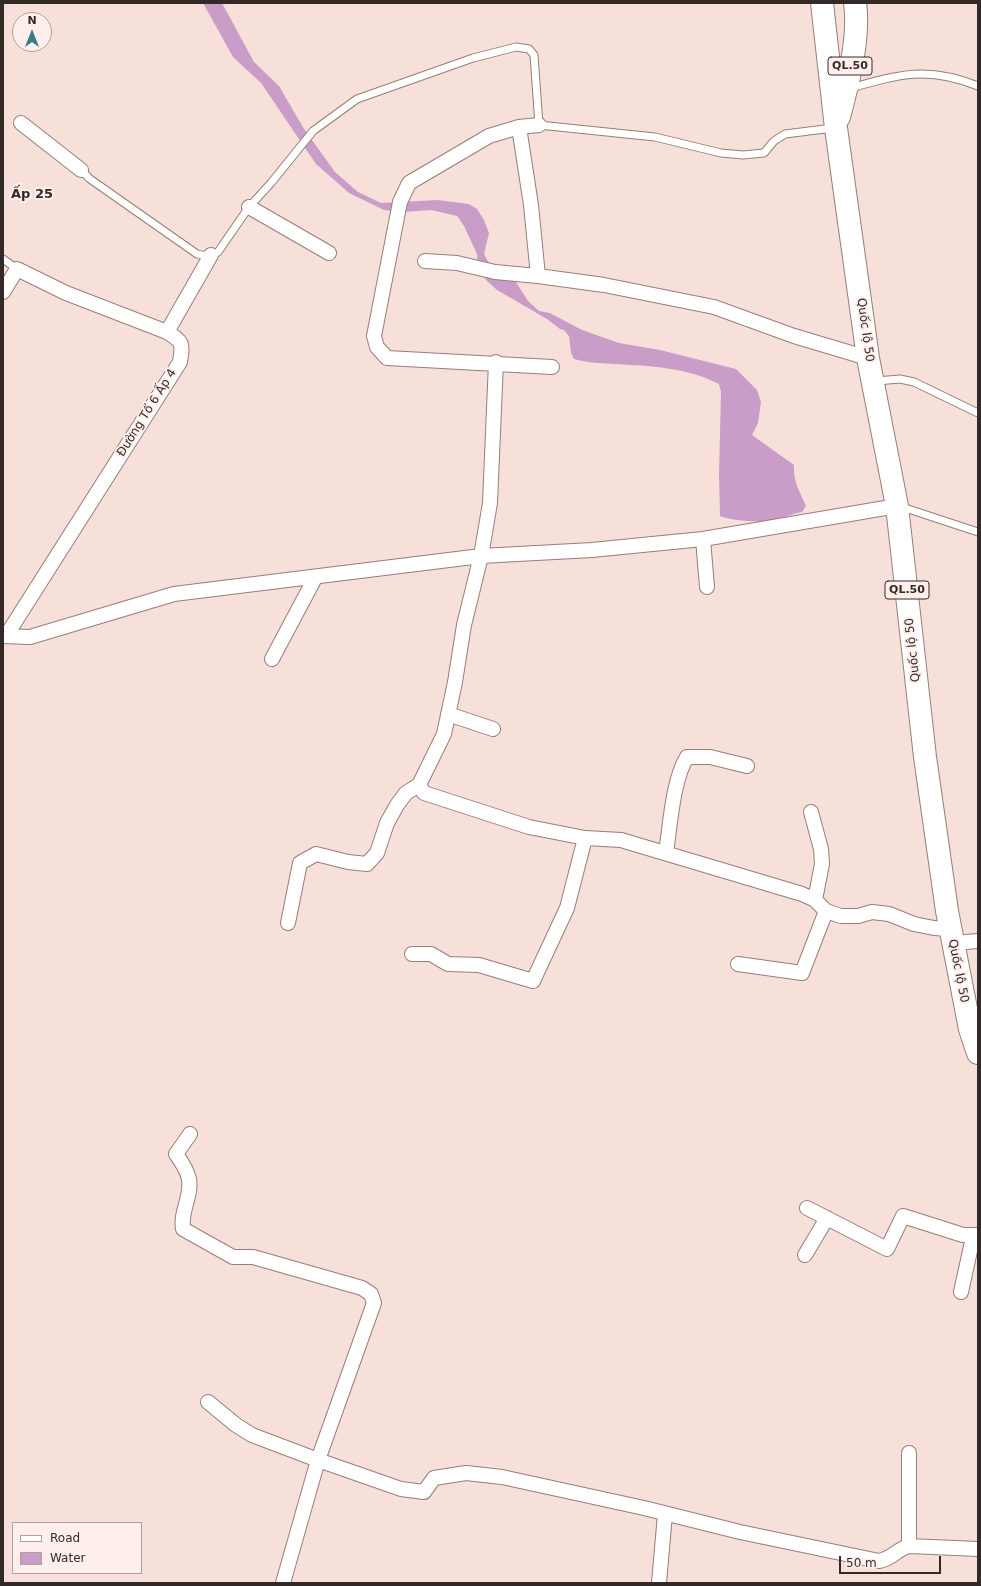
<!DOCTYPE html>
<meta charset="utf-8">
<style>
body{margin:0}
#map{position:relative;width:981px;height:1586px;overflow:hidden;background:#f8e0da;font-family:"DejaVu Sans",sans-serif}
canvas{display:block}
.frame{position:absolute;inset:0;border:4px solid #332a28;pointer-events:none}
.legend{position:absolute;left:12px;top:1522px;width:130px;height:52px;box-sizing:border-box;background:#feefec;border:1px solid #ada09e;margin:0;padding:5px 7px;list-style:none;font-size:12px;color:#332a28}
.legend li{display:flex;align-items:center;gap:8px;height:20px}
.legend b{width:20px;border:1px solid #ada09e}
.north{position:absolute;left:12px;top:12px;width:40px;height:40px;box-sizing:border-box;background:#feefec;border:1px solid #ada09e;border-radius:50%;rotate:0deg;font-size:11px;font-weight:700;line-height:16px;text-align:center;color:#332a28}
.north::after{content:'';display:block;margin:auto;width:14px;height:18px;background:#357e82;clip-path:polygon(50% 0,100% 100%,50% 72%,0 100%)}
.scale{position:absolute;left:839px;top:1556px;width:102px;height:18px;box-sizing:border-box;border:2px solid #332a28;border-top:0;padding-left:5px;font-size:12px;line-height:14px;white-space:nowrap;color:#332a28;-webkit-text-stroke:3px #feefec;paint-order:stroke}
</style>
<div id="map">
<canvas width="981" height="1586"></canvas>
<div class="frame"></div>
<ul class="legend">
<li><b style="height:5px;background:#fff"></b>Road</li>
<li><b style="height:11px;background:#c99dc7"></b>Water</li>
</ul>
<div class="north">N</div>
<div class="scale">50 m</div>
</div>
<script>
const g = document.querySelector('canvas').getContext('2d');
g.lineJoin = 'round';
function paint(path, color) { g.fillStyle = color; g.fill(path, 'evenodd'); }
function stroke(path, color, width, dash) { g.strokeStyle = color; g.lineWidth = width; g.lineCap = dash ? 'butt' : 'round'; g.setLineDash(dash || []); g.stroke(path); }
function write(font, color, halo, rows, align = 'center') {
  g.font = font + ' "DejaVu Sans",sans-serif'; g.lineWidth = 4; g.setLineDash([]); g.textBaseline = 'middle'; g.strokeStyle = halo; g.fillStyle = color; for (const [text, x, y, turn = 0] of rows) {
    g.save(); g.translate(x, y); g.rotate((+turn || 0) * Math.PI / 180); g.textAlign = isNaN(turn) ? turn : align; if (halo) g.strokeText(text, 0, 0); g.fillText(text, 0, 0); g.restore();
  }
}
paint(new Path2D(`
 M203 3H222L254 62 279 86 304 129 335 172 358 192 381 203 438 200 469 204 477 209 484 220 489 233 484 254 495 274 514 279 528 301 539 311 550 313 582 330 619 343 660 350 736 369 757 390 761 402 758 423 752 435 794 465C793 482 800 492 806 506L802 512C791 514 784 518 775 520 762 523 732 521 720 516L719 474 721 392 719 384C686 367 650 366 614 364 601 363 587 363 574 359L571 353 569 336 564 330 560 329 547 319 497 290 487 281 478 269 477 254 464 226 457 216 431 210 402 212 384 210 349 193 316 164 261 83 233 57Z`), '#c99dc7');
const service = new Path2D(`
 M851 88C900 74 928 66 978 86
 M81 170 90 179 197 254C205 256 210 256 218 252L249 207 271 183 313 131 357 99 473 58 516 47 529 49 534 55 539 125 655 137 721 153 743 155 764 153 774 141 785 134 833 128
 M3 259 17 269
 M876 381 900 379 914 382 978 413
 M899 506 978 532`);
const minor = new Path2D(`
 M21 123 81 170
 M539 125 519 127 489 136 409 183 400 202 374 336 377 347 387 358 552 367
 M519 127 531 205 538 276 604 285 714 307 794 336 868 358
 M249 207 329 253
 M425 261 457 263 495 272 538 276
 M3 292 17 269 66 293 167 332C183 342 183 343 180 362L6 636
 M167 332 211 255
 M496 362 490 503 481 556 464 625 455 682 444 734 419 785 424 793 529 827 585 838 621 840 802 894 815 900 826 911 841 916H858L872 912 889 914 914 924 934 928 950 929
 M703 539 707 587
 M3 636 30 637 174 594 481 556 592 550 703 539 897 506
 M272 659 315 578
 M448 714 493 729
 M811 812 821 849 822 864 815 900
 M666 853C670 826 673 779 687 757H710L747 766
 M288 923 300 863 316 854 348 862 367 864 377 853 387 823 397 805 406 793 419 785
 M953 943 978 941
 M412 954H431L448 964 479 965 533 981 567 908 585 838
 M738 964 802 973 826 911
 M190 1134 176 1154C181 1161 187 1170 189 1179 192 1196 180 1212 183 1229L233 1257H253L362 1288 371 1294 374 1303 318 1460 252 1435 236 1425 208 1402
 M807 1208 887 1249 903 1216 963 1235H978
 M805 1255 827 1218
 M961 1292 973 1237
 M909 1453V1546
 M283 1583 318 1460 401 1489 424 1492 434 1478 466 1473 502 1477 644 1508 740 1532 879 1561C892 1559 897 1549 909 1546L978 1549
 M659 1583 665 1514`);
const trunk = new Path2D(`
 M822 3 836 128 868 358 897 506 925 757 947 911 970 1029 978 1053
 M839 117C848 83 860 38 855 3`);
stroke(service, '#947f79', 9);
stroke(minor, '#947f79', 16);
stroke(trunk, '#947f79', 24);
stroke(service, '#fff', 7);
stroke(minor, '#fff', 14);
stroke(trunk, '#fff', 22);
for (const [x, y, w] of [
 [850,66,44],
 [907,590,44]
]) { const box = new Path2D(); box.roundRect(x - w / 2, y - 9, w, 18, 3); g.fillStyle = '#feefec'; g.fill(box); stroke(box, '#332a28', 1); }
write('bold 11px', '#332a28', null, [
 ["QL.50",850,66],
 ["QL.50",907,590]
]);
write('12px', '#332a28', '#feefec', [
 ["Quốc lộ 50",865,330,82],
 ["Đường Tổ 6 Ấp 4",147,413,-58],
 ["Quốc lộ 50",913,650,-96],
 ["Quốc lộ 50",958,971,79]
]);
write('bold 13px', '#332a28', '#feefec', [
 ["Ấp 25",32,195]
]);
</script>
